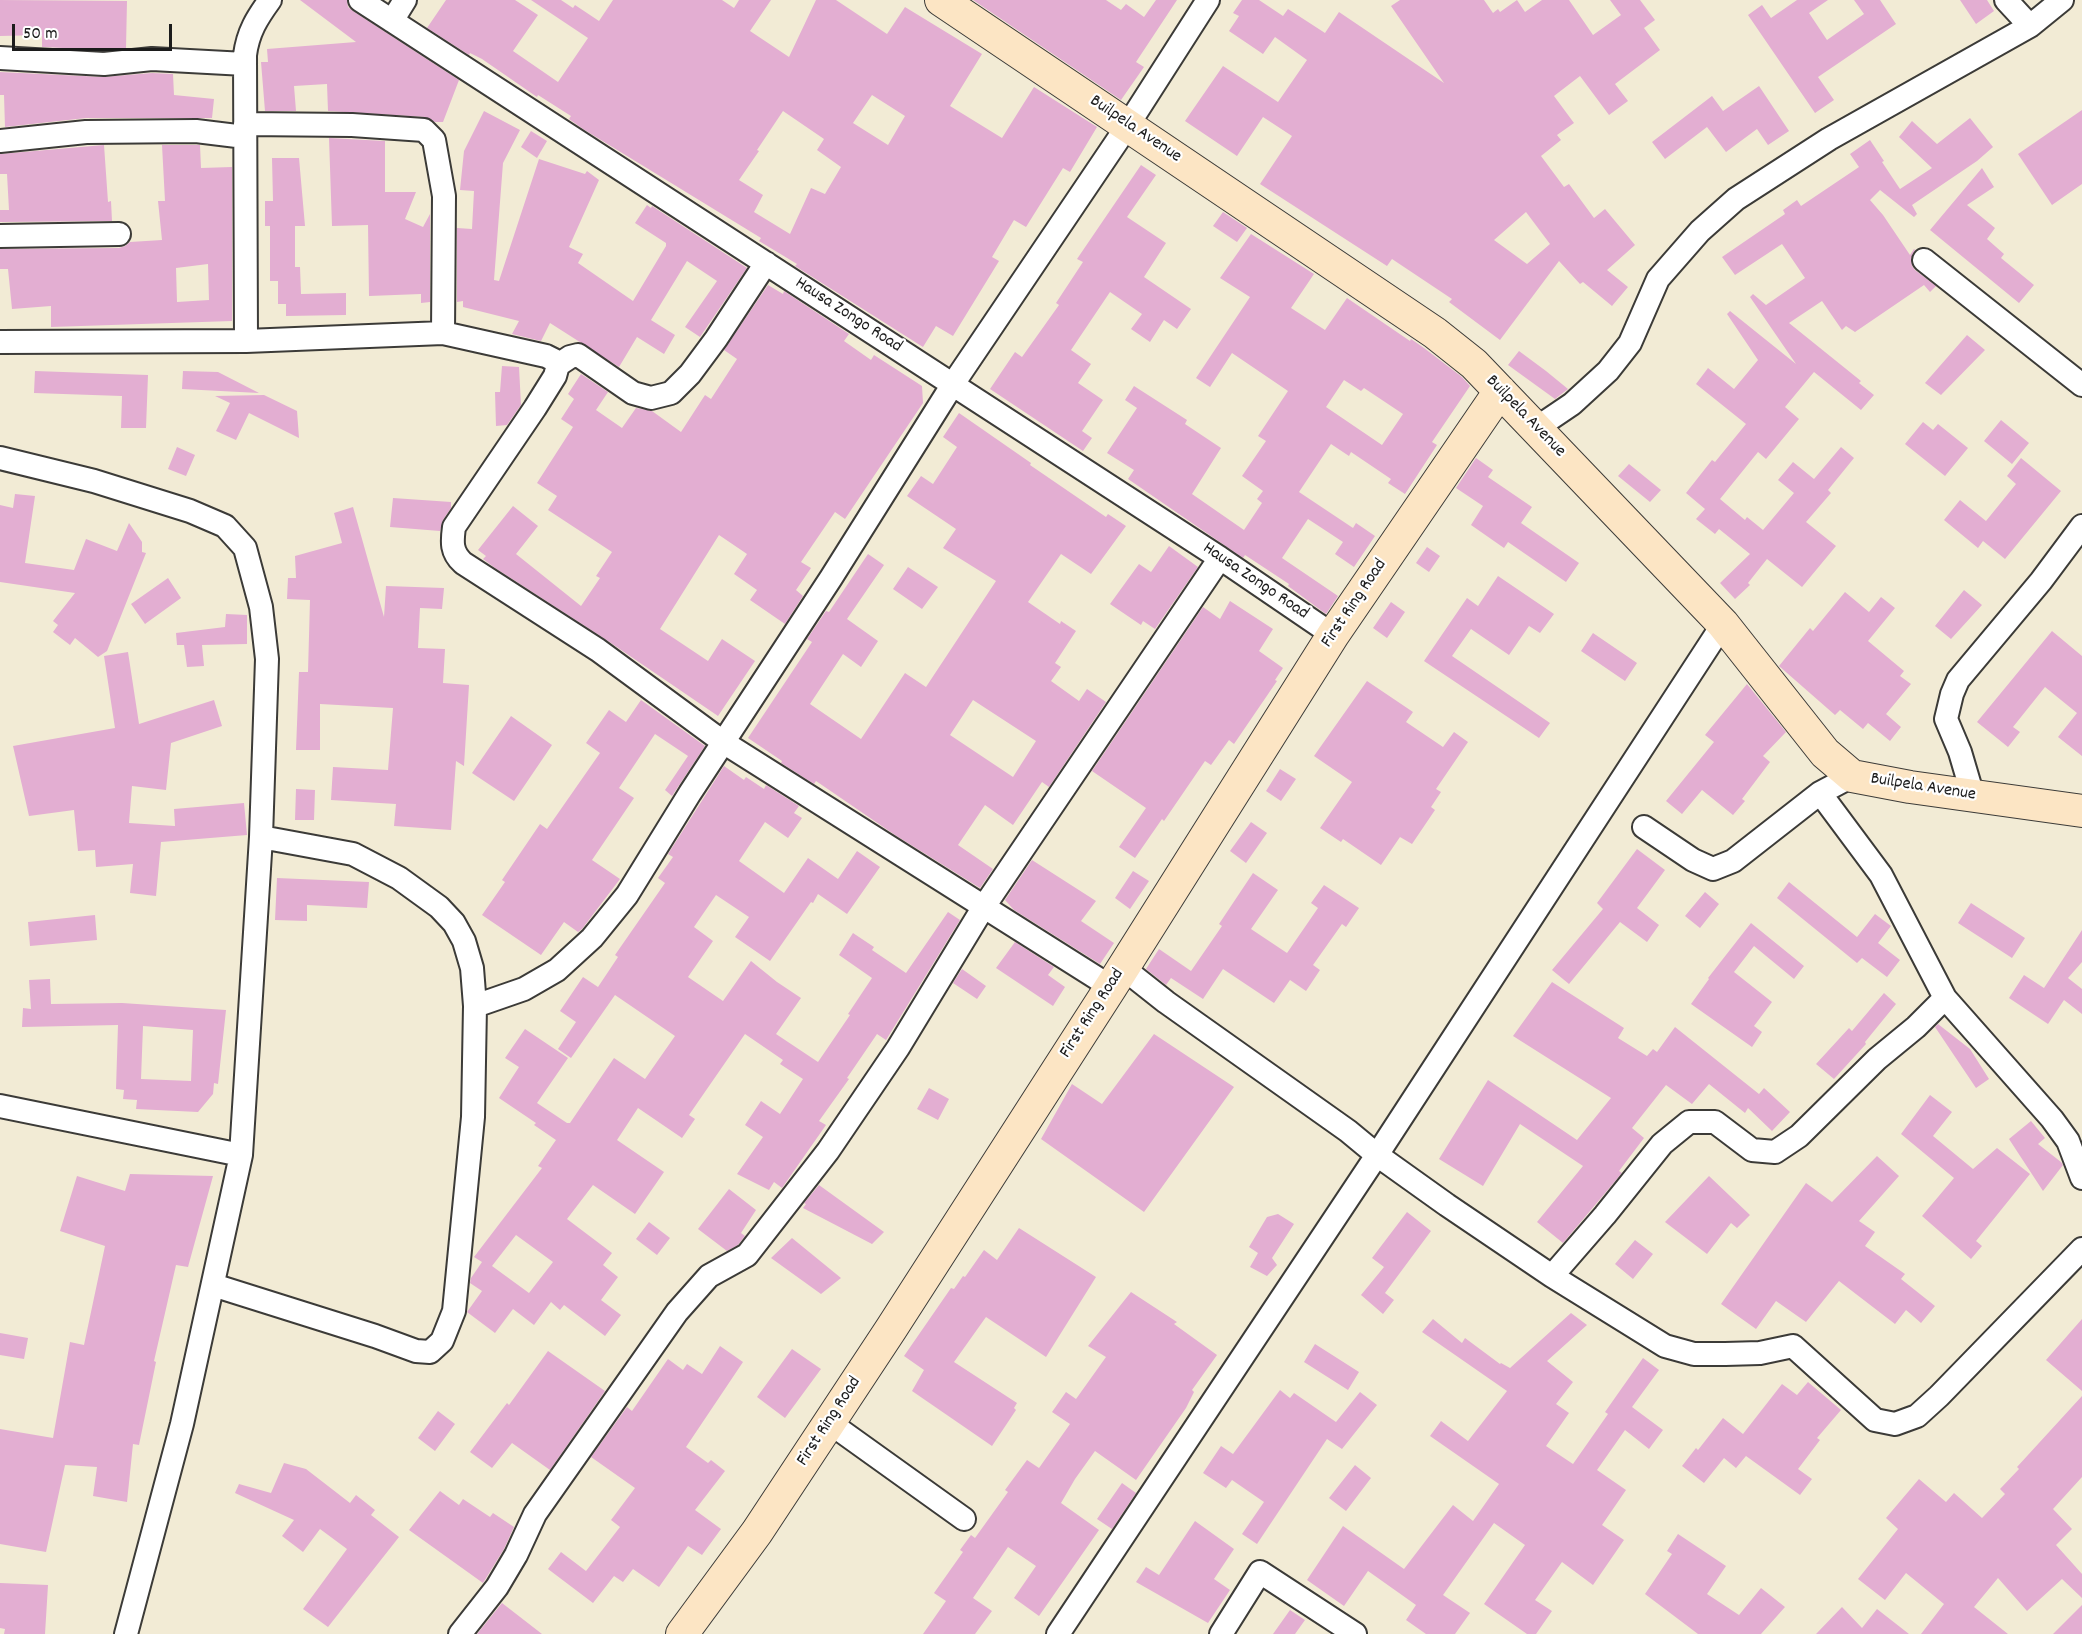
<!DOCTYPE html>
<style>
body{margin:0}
#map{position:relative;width:2082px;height:1634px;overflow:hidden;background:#f2ebd5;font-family:Dekko,sans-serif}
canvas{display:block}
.scale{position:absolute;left:12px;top:24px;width:160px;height:27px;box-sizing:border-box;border:3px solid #1c1c1c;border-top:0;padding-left:8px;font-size:18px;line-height:21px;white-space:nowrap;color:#1c1c1c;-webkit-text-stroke:4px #fff;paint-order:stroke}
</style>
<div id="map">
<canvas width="2082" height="1634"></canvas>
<div class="scale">50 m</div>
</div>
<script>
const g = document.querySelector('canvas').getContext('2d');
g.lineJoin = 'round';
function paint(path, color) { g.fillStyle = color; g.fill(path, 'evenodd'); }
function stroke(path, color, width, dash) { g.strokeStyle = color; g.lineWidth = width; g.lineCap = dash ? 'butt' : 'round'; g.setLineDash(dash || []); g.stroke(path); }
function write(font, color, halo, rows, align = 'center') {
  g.font = font + ' Dekko,sans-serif'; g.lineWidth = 4.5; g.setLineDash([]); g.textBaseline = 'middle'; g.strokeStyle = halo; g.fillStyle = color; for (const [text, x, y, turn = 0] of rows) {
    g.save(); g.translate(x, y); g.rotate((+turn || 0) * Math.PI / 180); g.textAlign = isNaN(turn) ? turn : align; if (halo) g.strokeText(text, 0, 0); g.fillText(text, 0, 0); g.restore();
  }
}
paint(new Path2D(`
 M0 0 127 1 126 48 104 50 42 47V35L0 36Z
 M300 0H347L348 7 353 11 459 80 443 122H435L425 117 328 111 327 84 294 86 296 111H265L261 62H268L267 49 356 42Z
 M446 0H515L538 15 513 51 558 82 588 38 531 0H561L573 8 575 5 599 21 613 0H722L734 8 739 0H771L750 31 789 57 816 0H836L887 34 905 7 982 54 950 106 1002 138 1034 87 1097 127 1070 172 1063 168 1026 227 1014 220 992 257 999 261 953 336 936 326 923 347 795 266 797 264 759 241 761 238 583 129 569 119 571 116 538 95 537 97 482 59 470 53 469 55 427 28ZM872 95 905 116 888 145 853 123ZM783 111 824 139 817 150 841 167 825 194 811 188 790 234 754 212 763 195 739 180 759 151 757 150Z
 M973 0H1106L1121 10 1126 4 1144 17 1156 0H1177L1136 62 1144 67 1121 100Z
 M1242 0H1259L1283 16 1288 9 1325 33 1339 12 1444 83 1391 6 1400 0H1484L1493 13 1498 9 1500 12 1517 0 1525 12 1542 0H1569L1593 35 1621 15 1610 0H1640L1655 20 1644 28 1660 50 1615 84 1628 101 1609 115 1580 76 1554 96 1574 123 1557 135 1561 140 1541 156 1564 187 1569 184 1594 218 1605 209 1635 245 1607 270 1628 287 1612 306 1583 282 1580 284 1559 261 1500 340 1449 302 1452 299 1392 259 1387 266 1260 184 1292 136 1263 117 1237 156 1185 121 1223 66 1278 102 1307 60 1275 37 1263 54 1229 31 1239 16 1233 13ZM1526 212 1550 244 1527 264 1494 240Z
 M1797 0H1828L1809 13 1827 40 1864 14 1854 0H1880L1896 24 1818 77 1834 100 1815 113 1748 15 1762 5 1771 18Z
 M1960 0H1987L1994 11 1976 24Z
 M0 72 103 77 152 73 173 74 174 95 214 99 212 118H86L5 127 4 95H0Z
 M1759 86 1789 131 1768 145 1757 129 1726 152 1707 127 1665 159 1652 142 1712 96 1723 111Z
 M2082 110V184L2052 205 2018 154Z
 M484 111 520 130 503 163 494 280 499 281 539 159 585 174 587 171 599 180 569 247 583 254 578 263 633 301 666 246V243L635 223 647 205 651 208 652 206 747 268 700 337 685 327 717 281 687 261 651 320 675 335 664 354 637 337 619 367 550 323 541 341 512 334 519 321 463 307V301L457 302V228L472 229 474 191 460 190 464 151Z
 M1970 118 1993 147 1977 161 1912 205 1917 214 1914 217 1880 190 1870 200 1883 215 1910 255 1914 249 1915 250 1911 259 1912 266 1915 270 1936 286 1930 292 1924 285 1855 332 1846 326 1842 330 1822 301 1789 323 1861 381 1859 383 1874 395 1861 410 1814 372 1785 407 1799 419 1766 459 1758 452 1720 499 1745 520 1747 517 1763 530 1794 493 1778 480 1793 462 1814 479 1841 447 1854 458 1828 490 1831 493 1806 522 1836 546 1802 587 1767 559 1748 583 1750 585 1735 599 1720 583 1750 554 1719 529 1715 534 1696 519 1705 509 1686 493 1712 460 1715 462 1746 424 1696 384 1708 368 1734 389 1758 360 1727 314 1730 311 1796 364 1750 297 1753 294 1766 305 1805 278 1782 244 1735 275 1722 257 1785 214 1783 210 1797 200 1801 206 1859 167 1850 154 1870 140 1884 161 1882 162 1900 189 1932 168 1899 137 1912 121 1937 144Z
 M531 131 547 141 537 158 521 147Z
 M329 138 385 141V192H416L405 219 423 227 430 214V302L421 303V294L369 296 368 225 332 226Z
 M104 145 108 202 111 201 112 221 0 222V210H9L7 174H0V154Z
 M162 145H200L201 168 232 167V321L51 327V306L12 309 8 269H0V249L119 248 125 246 130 242 162 240 158 201H165ZM208 264 209 300 177 302 176 268Z
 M272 158H299L305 226H295V267H300L301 294 346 293V315L286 316V304H278V281H270V226H265V201H273Z
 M1141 165 1156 175 1127 217 1166 243 1144 277 1191 309 1177 329 1164 320 1150 342 1131 329 1142 314 1110 292 1071 350 1091 364 1078 383 1103 400 1082 431 1092 438 1083 451 990 389 1015 352 1022 357 1059 305 1056 303 1083 262 1077 259Z
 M1982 168 1994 187 1967 205 1995 228 1987 239 2004 254 2001 258 2034 285 2019 303 1930 230Z
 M1223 212 1247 228 1237 242 1213 226Z
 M1251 234 1314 274 1291 308 1325 330 1347 298 1410 341 1411 339 1424 348 1462 377 1470 386 1432 442 1437 445 1405 494 1388 483 1391 479 1351 452 1349 456 1331 444 1299 492 1353 528 1356 523 1375 536 1354 567 1335 554 1343 542 1308 519 1282 558 1338 596 1326 614 1288 586 1289 584 1245 555 1243 558 1128 479 1134 470 1107 453 1137 408 1125 400 1134 386 1187 420 1185 424 1221 448 1192 494 1244 530 1262 503 1257 499 1263 491 1242 476 1266 441 1258 436 1288 391 1232 353 1210 387 1196 378 1250 297 1220 278ZM1344 380 1361 391 1364 388 1403 414 1382 445 1326 407Z
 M768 285 783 294 784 291 849 334 844 341 871 360 874 355 922 386 923 403 845 519 835 512 801 562 811 568 796 590 803 596 785 624 750 600 757 590 734 574 747 554 719 535 660 629 708 661 722 639 755 661 718 716 605 639 495 568 483 559 486 556 478 550 513 506 538 526 516 554 581 606 600 578 596 576 612 552 548 510 557 496 537 483 573 427 561 419 574 399 568 394 581 374 608 392 596 410 622 428 636 408 652 411 681 432 705 395 711 399 737 359 724 350Z
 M1967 335 1985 350 1941 395 1925 383Z
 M1519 351 1546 371 1568 389 1555 399 1508 365Z
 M502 366 519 367 521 405 507 425 496 426 495 392H500Z
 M35 371 148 375 146 428H121L122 396 34 393Z
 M183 371 218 372 259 393 182 389Z
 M264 395 297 411 299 438 249 413 236 440 216 431 230 403 215 396Z
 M959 413 1031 463 1030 465 1106 517 1108 514 1126 526 1091 574 1061 554 1028 602 1060 624 1061 621 1076 631 1055 663 1061 667 1051 681 1079 701 1087 689 1106 702 1049 787 1042 782 1013 825 985 805 958 845 993 869 980 888 895 835 816 781 814 784 781 763 782 761 748 738 812 642 807 639 826 611 829 612 868 554 884 565 847 619 878 641 861 667 843 654 810 704 861 739 905 673 926 687 996 581 943 548 956 529 907 496 921 476 933 484 957 447 943 437ZM973 700 1036 741 1013 777 950 735Z
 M2001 420 2029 443 2012 464 1984 441Z
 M1923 422 1933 430 1938 424 1968 448 1945 476 1905 444Z
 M177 447 195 455 186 476 168 469Z
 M1476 458 1493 470 1488 477 1532 507 1521 523 1579 563 1566 582 1508 542 1504 548 1471 525 1483 506 1456 488Z
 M2021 458 2061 491 2005 559 1983 541 1978 548 1944 520 1960 500 1986 521 2016 484 2007 476Z
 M1629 464 1661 490 1650 502 1618 476Z
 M15 494 35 496 25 563 74 570 86 539 117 551 129 523 142 542V552L146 553 107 651 98 657 75 638 70 645 53 632 58 625 53 621 75 593 0 582V505L13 508Z
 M393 498 451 502V508L443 520 440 531 390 527Z
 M353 507 384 617 386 586 444 588 442 609 420 608 418 648 445 649 443 683 469 685 464 766 456 761 451 830 394 826 396 804 331 800 333 767 388 770 393 708 320 704V750H296L299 672H308L310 600 287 599 288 578H296L295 556 342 543 334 513Z
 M1169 546 1198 567 1155 629 1143 621 1141 625 1110 604 1139 564 1151 572Z
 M1427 547 1440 556 1429 572 1416 563Z
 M908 567 938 587 922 609 893 589Z
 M1498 576 1554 614 1540 633 1529 626 1509 655 1471 629 1452 656 1550 723 1539 738 1424 661 1467 598 1478 606Z
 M168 578 181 598 145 624 131 604Z
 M1964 590 1982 605 1951 639 1935 626Z
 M1845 592 1869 612 1881 597 1895 608 1868 641 1904 671 1900 676 1911 684 1886 714 1901 727 1890 741 1868 723 1863 729 1840 710 1835 715 1779 666 1810 628 1813 631Z
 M1230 601 1273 629 1259 651 1283 668 1275 680 1277 681 1234 744 1229 740 1211 765 1205 761 1164 821 1162 819 1135 858 1119 847 1146 808 1092 771 1203 607 1220 619Z
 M1391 602 1405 612 1387 638 1373 628Z
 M226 614 247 615V644L202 645 204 666 187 667 184 645H177L176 633 225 627Z
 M2052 631 2082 656V756L2058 737 2077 713 2045 687 2013 727 2020 732 2008 747 1977 722Z
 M1593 633 1637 663 1625 681 1581 651Z
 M128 652 139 724 214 700 222 726 171 743 166 790 132 786 129 823 175 826 174 809 244 803 247 835 161 842 156 896 130 893 133 864 96 867 95 850 78 851 74 810 29 816 13 746 115 728 104 656Z
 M1367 681 1413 712 1406 722 1443 747 1454 732 1468 742 1436 789 1441 792 1431 807 1435 810 1412 844 1400 837 1381 865 1343 839 1341 842 1320 828 1352 782 1314 756Z
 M1747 684 1786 732 1763 756 1770 762 1742 799 1745 801 1733 815 1702 790 1682 814 1666 801 1714 742 1705 735Z
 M641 700 705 746 672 796 665 790 688 756 655 734 619 788 634 798 592 860 620 879 582 929 578 932 564 922 541 955 482 915 505 882 502 880 540 824 547 829 600 753 586 743 609 710 626 722Z
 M511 716 552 745 514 801 472 773Z
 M724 766 744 780 746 777 764 789 766 785 799 806 794 813 802 818 788 838 765 822 739 861 784 893 808 858 838 879 857 851 880 867 847 914 818 894 813 903 811 902 770 961 735 937 749 917 716 895 694 927 713 941 688 977 723 1001 751 961 777 982 801 998 776 1034 818 1062 850 1015 848 1014 872 978 839 955 853 933 874 947 872 950 906 973 948 912 960 920 886 1040 877 1034 847 1078 849 1079 819 1121 826 1125 782 1188 774 1182 769 1190 737 1174 763 1137 745 1125 761 1101 780 1114 803 1079 780 1064 783 1060 745 1034 689 1115 695 1119 682 1138 638 1108 617 1140 664 1172 635 1214 593 1185 567 1219 612 1253 603 1265 618 1277 601 1300 621 1315 605 1336 564 1305 560 1310 551 1302 534 1325 513 1309 495 1333 467 1312 482 1291 470 1283 471 1278 482 1262 474 1257 542 1168 538 1166 556 1140 534 1125 536 1123 499 1098 519 1067 505 1058 525 1029 568 1058 537 1103 567 1123H570L614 1058 645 1079 675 1036 615 995 571 1058 558 1049 576 1022 560 1011 583 977 598 987 618 957 615 955 665 883 658 878 673 857 668 854ZM516 1235 553 1262 529 1293 492 1266Z
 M1280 769 1296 779 1281 801 1266 791Z
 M296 789 315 790 314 820H295Z
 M1251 822 1267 833 1246 863 1230 851Z
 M1637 849 1665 870 1637 908 1659 925 1647 942 1620 922 1569 984 1552 970 1603 909 1597 903Z
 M1032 860 1096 901 1081 921 1114 943 1100 964 1014 910 1005 900Z
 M1133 871 1149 881 1130 909 1115 898Z
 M1253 873 1278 890 1251 929 1287 953 1318 908 1311 903 1324 885 1359 908 1346 927 1342 924 1313 965 1320 970 1306 991 1290 980 1274 1003 1223 969 1203 999 1171 978 1166 985 1146 969 1159 949 1191 971 1222 926 1219 924Z
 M277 878 369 882 367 908 307 905V921L275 920Z
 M1789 882 1857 937 1875 914 1891 926 1878 943 1900 960 1887 977 1862 958 1857 963 1777 898Z
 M1705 892 1719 904 1700 928 1685 916Z
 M1971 903 2025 938 2012 958 1958 923Z
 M95 915 97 940 30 946 28 922Z
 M1751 923 1804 966 1794 979 1754 946 1734 972 1772 1002 1754 1026 1762 1032 1752 1047 1691 1004 1709 979 1708 978Z
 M2082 930V962L2068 978 2082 989V1014L2064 1000 2048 1024 2009 998 2024 975 2044 988Z
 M1015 942 1054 967 1048 975 1065 987 1053 1006 996 968Z
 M962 969 986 986 977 999 953 983Z
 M50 979 51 1004 122 1003 226 1010 218 1084 214 1083 213 1094 198 1112 136 1109 137 1100 123 1099 124 1090 116 1089 118 1025 22 1027 23 1008 31 1009 29 980ZM143 1026 193 1030 191 1081 141 1079Z
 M1552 982 1624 1028 1618 1038 1647 1056 1653 1049 1657 1052 1675 1027 1759 1094 1764 1088 1790 1112 1772 1131 1748 1108 1745 1113 1709 1084 1692 1104 1666 1085 1632 1128 1644 1138 1619 1171 1622 1173 1563 1243 1537 1222 1583 1166 1520 1124 1483 1186 1439 1159 1488 1080 1577 1140 1611 1098 1513 1036Z
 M1884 993 1896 1004 1865 1042 1866 1044 1834 1079 1816 1064 1849 1028 1852 1031Z
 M1938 1024 1970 1049 1989 1079 1976 1088 1935 1027Z
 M1154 1034 1234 1087 1144 1212 1041 1139 1072 1084 1102 1104Z
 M929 1088 949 1099 938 1120 917 1109Z
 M1930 1095 1952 1112 1933 1136 1973 1169 1997 1148 2030 1174 1976 1241 1982 1246 1971 1259 1922 1216 1954 1178 1901 1134Z
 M2031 1121 2045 1138 2038 1144 2061 1162 2063 1165 2043 1191 2009 1139Z
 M1877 1156 1899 1176 1859 1221 1875 1232 1865 1246 1905 1274 1901 1279 1935 1306 1921 1323 1906 1310 1895 1324 1839 1281 1806 1322 1776 1301 1756 1329 1721 1304 1806 1183 1832 1202Z
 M130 1174 213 1176 188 1267 176 1265 154 1361 156 1362 139 1445 133 1444 127 1502 93 1496 97 1467 65 1465 46 1552 0 1544V1429L53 1438 70 1342 84 1345 105 1246 60 1231 77 1176 125 1191Z
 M1709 1176 1750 1215 1737 1228 1731 1223 1707 1254 1665 1222Z
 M819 1185 884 1232 872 1244 803 1208 806 1204 804 1203Z
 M729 1189 756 1210 741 1233 745 1236 738 1245 727 1251 698 1229Z
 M1407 1212 1431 1231 1385 1293 1394 1300 1383 1314 1361 1295 1384 1267 1372 1258Z
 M1278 1214 1294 1224 1272 1258 1277 1265 1267 1276 1250 1267 1258 1253 1249 1247 1267 1217Z
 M649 1222 670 1238 657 1255 636 1239Z
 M1019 1228 1096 1277 1046 1357 986 1317 954 1362 1017 1403 1014 1408 1016 1410 992 1446 912 1391 924 1370 904 1356 951 1288 954 1289 963 1276 965 1277 984 1250 997 1260Z
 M792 1238 841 1278 821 1294 771 1258Z
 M1635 1240 1653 1254 1633 1279 1615 1264Z
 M1131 1292 1177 1322 1174 1324 1217 1355 1192 1390 1194 1392 1186 1408 1136 1480 1095 1451 1075 1479 1061 1503 1099 1530 1039 1616 1014 1598 1036 1566 1008 1547 973 1598 992 1611 975 1634H923L946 1601 934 1593 963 1552 960 1550 971 1535 975 1538 1008 1492 1005 1490 1027 1460 1039 1468 1070 1424 1052 1412 1066 1392 1076 1399 1106 1357 1088 1346Z
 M1571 1313 1587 1325 1547 1361 1573 1382 1556 1404 1569 1413 1546 1446 1573 1464 1608 1414 1605 1412 1643 1358 1659 1370 1632 1407 1663 1430 1649 1449 1625 1430 1597 1470 1626 1490 1602 1525 1624 1540 1593 1585 1562 1562 1535 1600 1552 1611 1536 1634H1527L1484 1604 1525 1545 1494 1523 1443 1595 1470 1613 1455 1634H1426L1406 1620 1416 1605 1368 1571 1344 1606 1307 1580 1343 1526 1404 1569 1453 1505 1473 1521 1499 1484 1430 1436 1441 1421 1468 1441 1507 1391 1422 1332 1433 1319 1462 1343 1465 1338 1500 1364 1501 1363 1510 1368Z
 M2082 1319V1391L2046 1360Z
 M0 1333 28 1338 24 1359 0 1355Z
 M1315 1344 1359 1372 1348 1390 1304 1362Z
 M720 1346 743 1362 686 1447 708 1463 711 1460 725 1471 695 1510 721 1529 702 1555 688 1546 659 1587 633 1569 623 1582 614 1576 593 1603 548 1569 561 1552 586 1571 620 1527 611 1520 635 1488 591 1457 627 1407 632 1411 668 1359 683 1370 687 1364 702 1374Z
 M792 1349 821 1369 785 1418 757 1397Z
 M548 1351 605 1391 550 1470 512 1443 492 1468 470 1452 507 1403 509 1405Z
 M1808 1382 1841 1410 1817 1438 1820 1440 1798 1469 1812 1479 1800 1495 1746 1456 1736 1468 1724 1458 1704 1483 1682 1466 1696 1448 1698 1450 1723 1418 1743 1434 1782 1384 1797 1395Z
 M1280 1390 1290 1398 1294 1393 1336 1422 1360 1392 1377 1405 1342 1449 1327 1439 1257 1544 1242 1534 1264 1502 1232 1480 1226 1488 1203 1473 1221 1446 1233 1454Z
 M2082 1396V1477L2053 1509 2072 1529 2056 1545 2082 1574V1598L2062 1579 2027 1611 1998 1578 1974 1607 2008 1634H1921L1944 1604 1906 1573 1885 1600 1858 1579 1898 1529 1886 1518 1919 1479 1946 1502 1954 1493 1982 1518 2005 1494 2000 1489 2019 1469 2017 1467Z
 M438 1411 455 1424 435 1451 418 1438Z
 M284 1463 306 1469 350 1503 356 1495 375 1510 371 1515 399 1537 328 1627 303 1609 347 1549 320 1529 303 1552 282 1536 294 1520 235 1493 239 1484 271 1493Z
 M1355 1465 1371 1478 1346 1511 1329 1498Z
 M1122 1483 1136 1493 1112 1529 1097 1519Z
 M440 1491 459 1505 463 1499 490 1517 493 1513 514 1527 504 1549 483 1583 409 1530Z
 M1195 1521 1234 1549 1214 1579 1230 1590 1208 1623 1136 1582 1146 1567 1159 1575Z
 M1678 1534 1726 1566 1707 1594 1739 1615 1761 1588 1785 1607 1761 1634H1698L1645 1594 1672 1554 1667 1551Z
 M0 1583 48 1585 45 1634H4L5 1629 0 1628Z
 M502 1603 542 1634H477Z
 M2082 1605V1634H2053Z
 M1842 1607 1862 1628 1877 1609 1909 1634H1816Z
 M1290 1610 1305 1620 1295 1634H1273Z`), '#e3aed2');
const street = new Path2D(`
 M360 0 1220 558 1333 635
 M2006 0 2030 26
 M392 21 405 0
 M0 58 104 64 152 59 245 64
 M245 124 352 125 424 130 434 140 444 196 443 333
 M0 141 86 132 196 131 245 137
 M0 236 119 234
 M1924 260 2082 385
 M766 263 716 339 690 374 671 393 651 398 633 393 578 355 570 357 558 365 555 376 535 408 454 527C452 542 451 552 463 563L598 650 723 742 1111 987
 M246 341 245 55C248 32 257 18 270 0
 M0 342 246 341 443 333 546 356 554 360 558 365
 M1535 429 1572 404 1608 371 1630 343 1658 279 1700 231 1736 199 1829 139 2030 26 2062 0
 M0 458 94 481 190 511 225 526 245 548 261 607 267 659 261 837 241 1155 182 1424 126 1634
 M1820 793 1881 875 1945 998 2052 1119 2068 1141 2082 1178
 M1973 796 1960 752 1946 719 1952 694 1958 680 2041 581 2082 526
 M1644 827 1693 860 1713 869 1733 861 1820 793 1852 776
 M1123 968 1166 1002 1348 1131 1377 1155 1447 1205 1552 1276 1665 1346 1694 1354H1725L1760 1353 1793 1346 1875 1420 1895 1424 1917 1416 1939 1396 2082 1249
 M475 1006 524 989 557 970 592 938 627 895 690 793 831 578 953 384 1128 125 1208 0
 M0 1106 241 1155
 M1552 1276 1605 1215 1662 1144 1689 1122H1715L1752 1150 1775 1152 1799 1136 1877 1059 1916 1027 1945 998
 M213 1285 375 1336 416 1351 430 1352 442 1341 454 1311 473 1117 475 1006 472 968 464 941 454 923 439 907 399 878 353 854 261 837
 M830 1423 964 1519
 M460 1634 497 1587 516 1555 535 1514 677 1312 709 1276 747 1255 828 1151 898 1048 983 908 1220 558
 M1058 1634 1377 1155 1723 624
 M1221 1634 1260 1572 1355 1634`);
const secondary = new Path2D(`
 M941 0 1435 333 1474 364 1723 624 1825 753 1852 776 1910 787 2082 811
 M682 1634 757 1532 891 1329 1111 987 1333 635 1500 391`);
stroke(street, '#3c3b38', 26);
stroke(secondary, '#3c3b38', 34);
stroke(street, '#fff', 22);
stroke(secondary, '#fce5c4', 32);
write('18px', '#1c1c1c', '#fff', [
 ["Builpela Avenue",1135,130,34],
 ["Hausa Zongo Road",848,316,33],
 ["Builpela Avenue",1525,417,46],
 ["Hausa Zongo Road",1255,582,34],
 ["First Ring Road",1355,604,-56],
 ["Builpela Avenue",1923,788,9],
 ["First Ring Road",1093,1014,-57],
 ["First Ring Road",830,1422,-57]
]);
</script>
